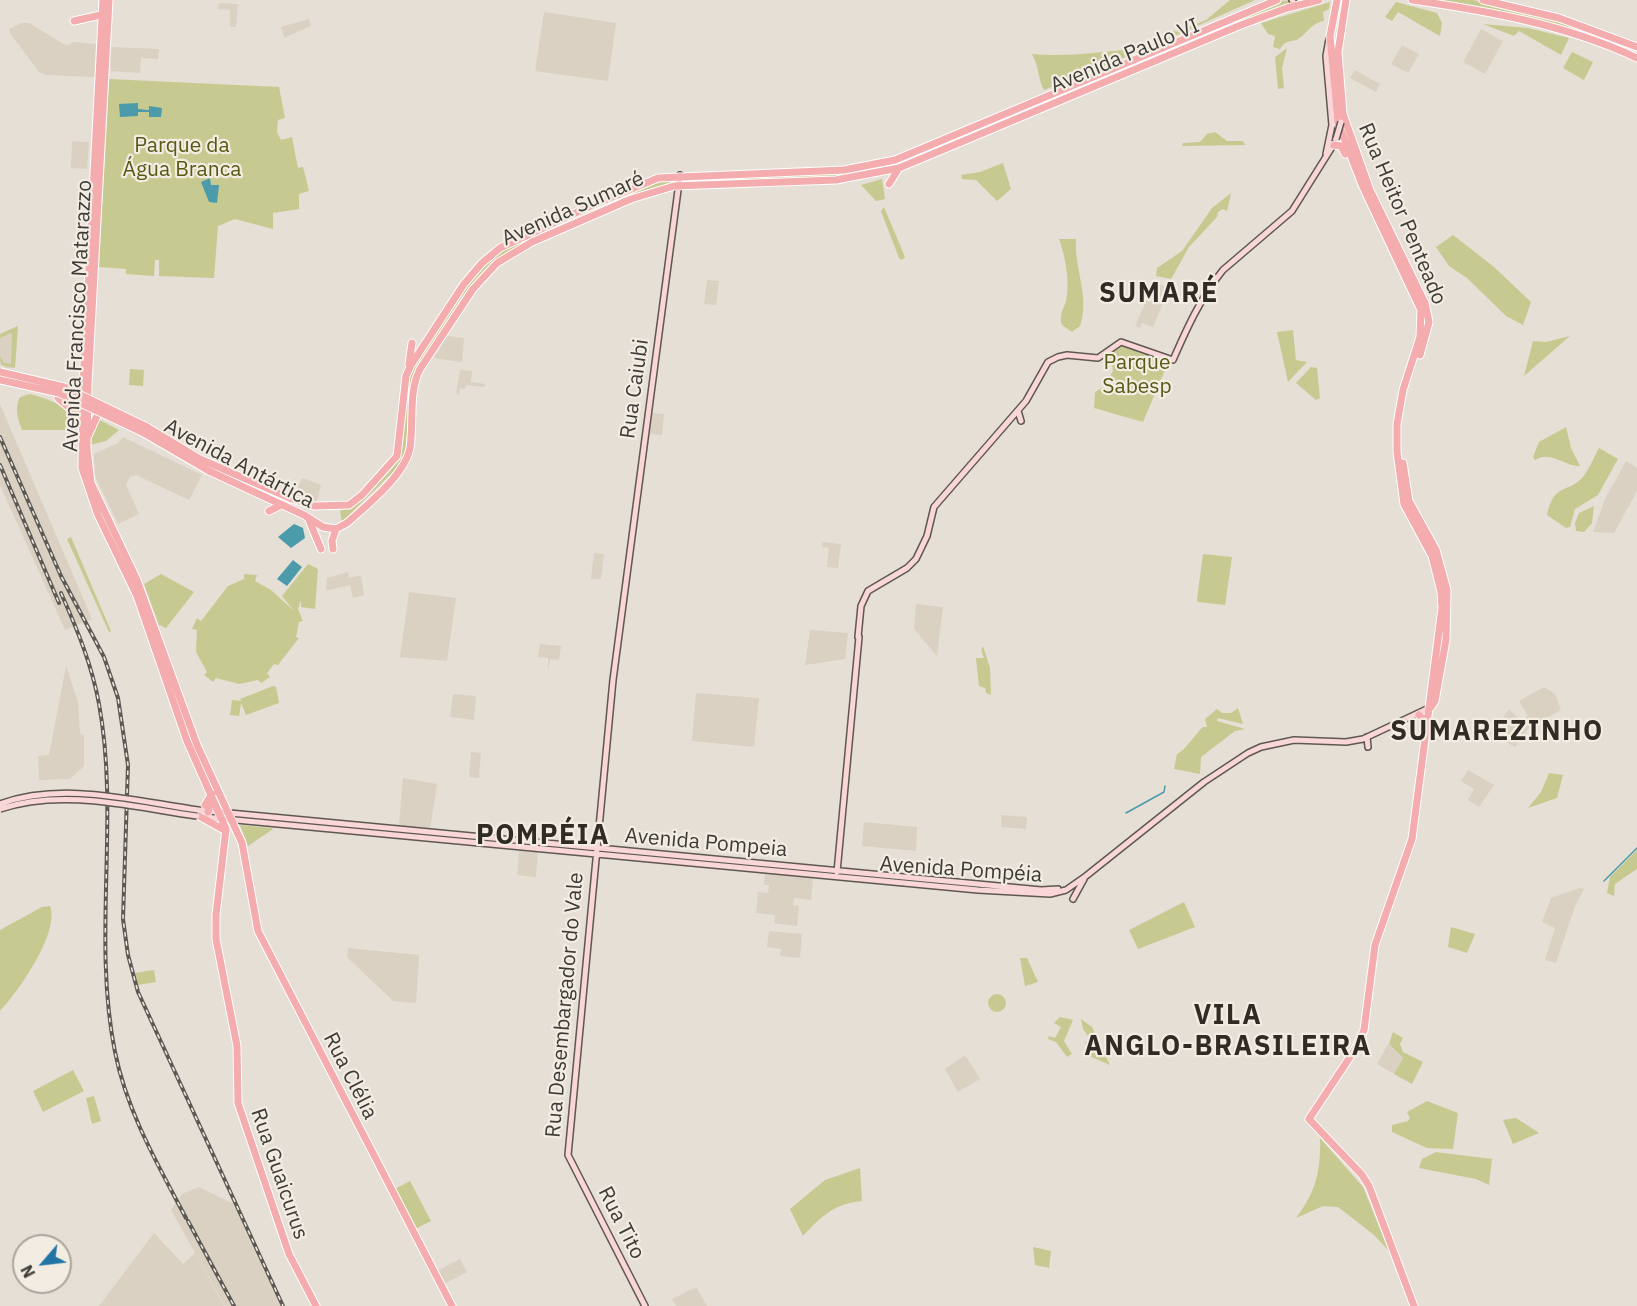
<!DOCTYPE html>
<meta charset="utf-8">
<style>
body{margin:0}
#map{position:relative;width:1637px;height:1306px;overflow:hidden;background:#e5dfd5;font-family:"IBM Plex Sans",sans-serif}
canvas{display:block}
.north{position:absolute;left:12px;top:1234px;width:60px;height:60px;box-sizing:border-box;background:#f2ece3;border:2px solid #aaa59e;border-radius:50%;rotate:242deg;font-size:16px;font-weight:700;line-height:24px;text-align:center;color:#3d3b37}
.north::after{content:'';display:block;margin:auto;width:21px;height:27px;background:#2274a5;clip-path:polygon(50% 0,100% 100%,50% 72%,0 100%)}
</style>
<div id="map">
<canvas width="1637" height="1306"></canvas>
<div class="north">N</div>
</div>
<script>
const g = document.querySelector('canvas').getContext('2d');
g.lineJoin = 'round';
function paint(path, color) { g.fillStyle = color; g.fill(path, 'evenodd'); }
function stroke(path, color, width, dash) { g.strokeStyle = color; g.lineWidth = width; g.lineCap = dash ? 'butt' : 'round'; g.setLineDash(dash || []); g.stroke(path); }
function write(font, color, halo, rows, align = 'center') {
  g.font = font + ' "IBM Plex Sans",sans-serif'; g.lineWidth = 4.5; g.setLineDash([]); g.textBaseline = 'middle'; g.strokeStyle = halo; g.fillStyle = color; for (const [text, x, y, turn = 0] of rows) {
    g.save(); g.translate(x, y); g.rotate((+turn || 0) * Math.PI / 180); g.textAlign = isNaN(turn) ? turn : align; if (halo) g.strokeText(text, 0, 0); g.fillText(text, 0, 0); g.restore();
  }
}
paint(new Path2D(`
 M219 3 238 4 236 27H230V10L218 9Z
 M544 12 616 23 608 81 535 71Z
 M309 19 311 26 284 38 281 27Z
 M22 23H29L67 46 73 42 96 44 95 77 46 75 39 72 10 33 9 29Z
 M1481 29 1503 41 1485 74 1463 62Z
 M1402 45 1419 54 1408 73 1391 64Z
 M110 47 159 49 158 59 141 58 140 73 111 71Z
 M1355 70 1380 84 1376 92 1350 78Z
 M72 141 89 142 87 169 71 168Z
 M707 280 719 281 716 305 704 304Z
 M1160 285 1170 287 1153 327 1142 323 1140 328 1135 326 1150 292Z
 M18 326 15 368H6L0 363V334Z
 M447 336 464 338 462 362 433 358Z
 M460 370 472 371 471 382 485 384V387L466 385 465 389 460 388 459 395 456 394Z
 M0 404 92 619 65 630 0 485Z
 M652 413 664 414 662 435 649 434Z
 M123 437 202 475 189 500 136 475 130 477 126 485 139 514 118 524 95 476 94 454 118 443Z
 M1626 461 1637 468V491L1614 533 1593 532 1605 499Z
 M302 478 321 485 317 501H308L295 495Z
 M822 542 841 544 838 568 827 567 829 548 822 547Z
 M594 553 604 554 601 579H591Z
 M348 572 349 578 361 575 364 595 353 598 350 585 326 591 327 578Z
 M409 592 456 598 447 661 400 657Z
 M916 604 943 607 937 656 914 629Z
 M810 630 848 633 845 659 805 665Z
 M540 644 561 646 559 660 550 659 548 671V658L538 657Z
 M66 666 78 702 80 733 84 735V766L70 779 39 780 38 756 49 755Z
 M1544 687 1555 694 1561 710 1528 729 1515 747 1491 734 1509 709 1521 721 1528 716 1519 701Z
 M696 693 759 698 754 747 692 741Z
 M453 694 476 696 474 720 450 717Z
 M471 752 481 753 479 778 469 777Z
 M1468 770 1494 785 1479 807 1468 800 1474 789 1461 781Z
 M403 778 437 784 430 830 399 826Z
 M1001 815 1027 817 1026 829 1002 827Z
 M864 822 917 827 916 851 862 846Z
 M519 851 538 852 536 877 517 875Z
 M765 874 813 878 811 900 794 898 793 905 799 906 797 926 774 923 775 915 756 913 758 892 768 893 769 885H764Z
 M1580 888 1584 889 1575 906 1556 963 1545 960 1555 928 1542 922 1551 898Z
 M769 931 802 934 800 958 780 956 781 949 767 947Z
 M348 948 419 955 416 1003 393 1001 347 957Z
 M1388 1044 1403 1058 1394 1074 1377 1064Z
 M965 1055 980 1079 958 1092 945 1069Z
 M199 1187 238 1206 285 1306H225L171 1210 182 1194Z
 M154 1233 183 1264 195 1253 224 1306H99Z
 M460 1259 467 1272 444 1284 437 1271Z
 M696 1287 707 1306H676L672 1299Z`), '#dbd1c2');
paint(new Path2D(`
 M1230 0H1255L1168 39 1174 30 1176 32 1206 20Z
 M1311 0 1263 13 884 169 845 176 660 186 607 205 526 242 498 258 485 269 461 298 425 355 409 417 405 451 398 467 342 522 340 511 356 505 389 472 398 459 403 441 408 375 442 319 482 265 513 243 659 179 883 166 1277 1Z
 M1412 0H1473L1591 28 1586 37Z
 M1330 2 1329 9 1323 12 1324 21C1310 23 1306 36 1296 40 1288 42 1285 41 1280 49L1273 47 1275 36 1268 34 1261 23Z
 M1396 2 1437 13 1442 23 1440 36 1398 12 1392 21 1385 17Z
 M1483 24 1528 28 1569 38 1561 55 1519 31 1514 36Z
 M1148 48 1044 90C1037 76 1040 69 1032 54 1070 58 1110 50 1148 48Z
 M1287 48 1282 68 1284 88 1278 89 1275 57Z
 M1572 52 1593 62 1584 80 1563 68Z
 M109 79 279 87 285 118 278 120 277 132 281 140 292 137 298 168 303 167 309 191 299 194V209L273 213V229L235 219 218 226 214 278 159 276V260H155L154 276 126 274V269L99 267Z
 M1215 132 1227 141H1243L1245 145 1182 146 1183 143 1200 142 1207 134Z
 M1003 163 1011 189 997 201 976 180 962 179 961 175 980 172Z
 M882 179 885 199 876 201 861 185Z
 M1231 193 1227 211 1223 209 1218 212 1217 217 1189 247 1171 279 1156 276 1157 268 1182 251 1212 208Z
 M884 207 905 257 902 260 899 258 881 211Z
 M1453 235 1494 267 1531 302 1523 325 1506 316 1467 278 1449 266 1436 247Z
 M1059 239H1076C1074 269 1090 296 1080 326L1072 332 1062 325C1058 312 1066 308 1067 295 1069 277 1065 255 1059 239Z
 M18 326 15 368 1 365 0 356 4 363 11 364 12 335 11 333 0 338V334Z
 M1293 330 1296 360 1307 362 1288 382 1277 332Z
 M1570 336 1524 376 1533 341 1546 342Z
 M1124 345 1168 363 1143 422 1094 408 1095 392 1107 385 1113 370 1109 355Z
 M1311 367 1317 368 1320 398 1316 400 1296 383Z
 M130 369 144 370 143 386 129 385Z
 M30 394C48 399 75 407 76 430H22C18 419 14 409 20 397Z
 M98 419 119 430 106 441 90 445V438Z
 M1566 427 1571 448 1580 466C1564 467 1552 450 1535 460L1533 457 1539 442Z
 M1599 448 1618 459 1598 495 1575 509 1570 527 1566 528 1547 515C1554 482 1567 494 1582 478 1589 470 1594 457 1599 448Z
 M1594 506 1592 523 1584 532 1576 531 1575 523 1579 513Z
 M71 537 111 631 109 632 67 539Z
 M1203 554 1232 557 1225 605 1198 602 1197 599Z
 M308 564 318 569 315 609 301 607V600L298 609 303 621 299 622 296 637 299 638 278 665 274 664 267 673 270 677 261 683 258 680 239 684 216 678 213 682 204 675 207 672 196 652 197 630 192 629 197 618 201 621 228 586 244 579V574L257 575 255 581 271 590 294 611 282 596Z
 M161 574 194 592 166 628 159 625 144 584Z
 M983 646 990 668 991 695 986 693 985 688 979 686 976 658H984L981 650Z
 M273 686 276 687 279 703 246 715 241 703 239 716 230 715 232 700 241 701 240 699Z
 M1238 708 1243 724 1218 718 1217 721 1245 729 1235 731 1201 757 1200 774 1174 769 1177 754C1185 751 1194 735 1203 727H1207L1205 719 1217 709 1222 713H1231Z
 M1549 773 1563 775 1557 798 1528 808 1541 792Z
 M240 825 272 828 273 829 248 846Z
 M1637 850V869L1615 884 1614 896 1607 893 1610 877Z
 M1184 902 1195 927 1138 949 1129 930Z
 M50 906C60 933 18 992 0 1011V930L42 907Z
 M1451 927 1475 934 1467 953 1448 947Z
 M1020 958H1027L1038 982 1025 986Z
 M154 970 156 982 138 985 135 973Z
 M988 1003a9 9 0 1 1 18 0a9 9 0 1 1-18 0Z
 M1060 1017 1073 1020 1064 1041 1072 1054 1067 1057 1056 1042 1048 1039 1049 1036 1055 1038 1061 1027 1054 1023Z
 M1081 1019 1092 1027 1110 1065 1089 1056 1085 1043 1089 1037 1083 1029Z
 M1393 1032 1403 1038 1400 1044 1403 1052 1423 1062 1412 1084 1394 1074 1403 1058 1389 1044Z
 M73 1070 84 1091 43 1112 33 1091Z
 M94 1096 101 1121 92 1124 86 1098Z
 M1427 1101 1458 1113 1453 1149 1427 1148 1392 1132V1125L1408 1121 1410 1118 1407 1112Z
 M1516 1118 1539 1133 1513 1144 1503 1120Z
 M1320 1138 1363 1187 1389 1251 1374 1235 1338 1207 1323 1206 1296 1218C1316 1192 1321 1170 1320 1138Z
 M1436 1152 1492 1159 1489 1185 1476 1179 1419 1168 1422 1159Z
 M860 1168 862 1201C833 1204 822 1216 803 1236L790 1209 825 1180Z
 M410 1181 431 1221 415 1229 395 1189Z
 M1033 1247 1051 1251 1049 1268 1035 1265Z`), '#c7ca90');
paint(new Path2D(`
 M138 103V109L149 110V106L162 108 161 117H149V112H138V116L120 117 119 104Z
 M210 178 211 185H219L217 203 209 202 201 182Z
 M294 524 303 528 305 538 291 548 278 537Z
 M293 560 302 567 287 586 277 579Z`), '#4b9baa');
stroke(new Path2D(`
 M1126 813 1164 792 1165 786
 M1604 881 1637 848`), '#4b9baa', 1.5);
const secondary = new Path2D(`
 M1292 0 1295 5
 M1326 154 1332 125 1326 56 1329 39
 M1018 411 1021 421
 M858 637 861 606 868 591 907 568 916 559 927 536 934 507 1026 401 1048 362 1058 357 1067 355 1098 358 1121 342 1173 360C1187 328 1201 297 1223 270L1292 211 1334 144
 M1367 737 1368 747
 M198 810 1041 890 1058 889
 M204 817 978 890 1050 894 1066 890 1086 876 1204 782 1248 753 1261 747 1294 740 1346 742 1363 739 1431 707
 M837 872 859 637
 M1073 899 1084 879
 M645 1306 568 1155 613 680 680 175`);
const primary = new Path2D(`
 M103 0 83 384 82 468 98 515 137 596 187 741 226 829 216 915V939L237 1046 238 1103 289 1254 316 1306
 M109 0 88 384 87 449 91 483 137 580 197 745 242 843 258 931 452 1306
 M1337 0 1330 36 1338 123 1363 187 1421 310 1420 337 1403 390 1397 424V452L1404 504 1432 556 1441 592 1442 608 1412 839 1375 945 1364 1030 1354 1051 1309 1119 1362 1175 1369 1186 1414 1306
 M1346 0 1338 52 1343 114 1370 190 1425 303 1429 322 1420 355
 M1412 0C1489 11 1567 25 1637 58
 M1483 0 1559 18 1637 47
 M74 21 105 14
 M1334 145 1341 146 1345 154
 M889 184 899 168
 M409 364 412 343
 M58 398 82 419
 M147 427 200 459 292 499 314 506 349 505 362 495 397 456 406 376 411 365 464 284 482 263 500 248 584 209 658 178 844 170 895 160 1277 0
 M142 432 209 471 304 515 323 527 336 529 347 523C367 505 405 475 410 448 414 423 408 393 420 369L473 289 497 263 532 242 631 199 674 186 836 180 899 168 1241 25 1287 8 1319 0
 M88 436 97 416
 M1403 463 1409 501 1436 550 1447 590 1446 640 1435 701 1431 707
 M269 511 281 505
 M309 520 321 549
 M333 549 332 541 336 529
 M1419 715 1428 723
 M205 805 212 794
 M208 812 212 797
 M199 816 226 831`);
stroke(secondary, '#5e5851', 8);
stroke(primary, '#fff', 9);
stroke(secondary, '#f9d6d7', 5);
stroke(primary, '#f4acaf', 7);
const rail = new Path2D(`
 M0 437 61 576 104 657 118 698 128 765 123 919 128 955 138 992 283 1306
 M0 465 59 603
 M61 593C77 629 92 665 99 704 120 818 92 938 115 1052 127 1112 158 1165 186 1218
 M188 1221 234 1306`);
stroke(rail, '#5c5954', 4);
stroke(rail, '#f2ece3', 1.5, [4.5]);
const secondaryBridge = new Path2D(`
 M1336 139 1341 122
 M0 804C63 781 134 801 198 810
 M0 809C64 788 132 807 197 816`);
const primaryBridge = new Path2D(`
 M0 372 64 387 147 427
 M0 380 59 393 142 432`);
stroke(secondaryBridge, '#5e5851', 8, []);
stroke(primaryBridge, '#fff', 9, []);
stroke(secondaryBridge, '#f9d6d7', 5);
stroke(primaryBridge, '#f4acaf', 7);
write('21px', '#3d3b37', '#f2ece3', [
 ["Avenida Paulo VI",1125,56,-23],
 ["Avenida Sumaré",573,209,-24],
 ["Rua Heitor Penteado",1402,214,67],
 ["Avenida Francisco Matarazzo",78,316,-87],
 ["Rua Caiubi",635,389,-82],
 ["Avenida Antártica",239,464,28],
 ["Avenida Pompeia",706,843,5],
 ["Avenida Pompéia",961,870,4],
 ["Rua Desembargador do Vale",565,1005,-85],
 ["Rua Clélia",350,1076,63],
 ["Rua Guaicurus",279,1174,71],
 ["Rua Tito",621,1223,63]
]);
write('21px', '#585913', '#f2ece3', [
 ["Parque da",182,146],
 ["Água Branca",182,170],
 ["Parque",1137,363],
 ["Sabesp",1137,387]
]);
g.letterSpacing = '1.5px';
write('bold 27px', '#302b24', '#f2ece3', [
 ["SUMARÉ",1159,294],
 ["SUMAREZINHO",1497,732],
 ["POMPÉIA",543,836],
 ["VILA",1228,1016],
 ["ANGLO-BRASILEIRA",1228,1047]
]);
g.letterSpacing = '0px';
</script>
